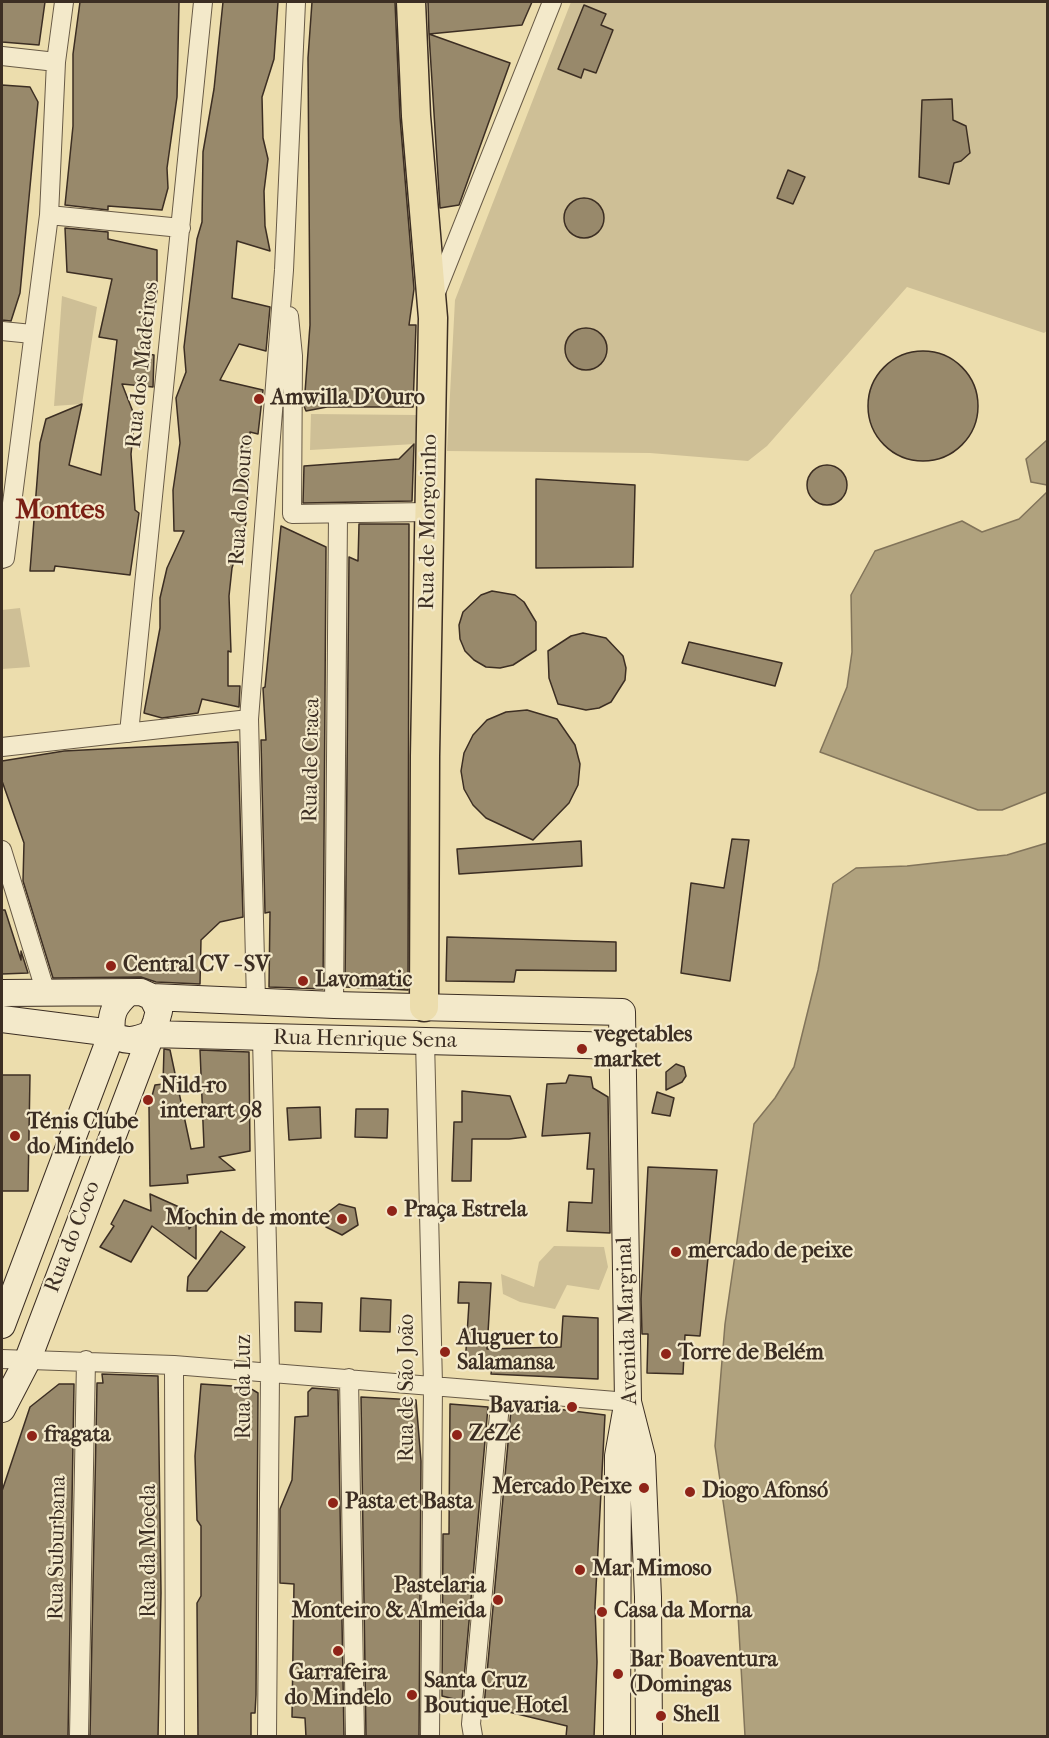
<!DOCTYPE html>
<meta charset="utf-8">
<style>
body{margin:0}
#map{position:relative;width:1049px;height:1738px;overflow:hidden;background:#ecddad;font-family:"IM FELL French Canon",serif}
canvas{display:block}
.frame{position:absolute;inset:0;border:3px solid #3c2e23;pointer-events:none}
</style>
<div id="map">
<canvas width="1049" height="1738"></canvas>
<div class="frame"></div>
</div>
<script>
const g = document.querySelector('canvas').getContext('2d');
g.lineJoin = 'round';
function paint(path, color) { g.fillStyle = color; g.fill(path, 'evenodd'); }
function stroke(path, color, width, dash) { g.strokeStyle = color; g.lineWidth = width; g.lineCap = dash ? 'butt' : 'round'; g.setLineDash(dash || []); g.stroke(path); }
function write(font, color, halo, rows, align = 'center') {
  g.font = font + ' "IM FELL French Canon",serif'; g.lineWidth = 4.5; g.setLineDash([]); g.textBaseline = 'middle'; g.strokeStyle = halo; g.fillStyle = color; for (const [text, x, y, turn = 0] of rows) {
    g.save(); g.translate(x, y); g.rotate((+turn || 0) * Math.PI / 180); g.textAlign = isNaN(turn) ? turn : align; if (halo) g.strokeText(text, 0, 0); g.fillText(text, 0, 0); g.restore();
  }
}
paint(new Path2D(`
 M571 2H1047L1048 330 1044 333 907 287 767 446 748 461 650 453 447 451 455 300Z
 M62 296 97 307 82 404 54 406Z
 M311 414 417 415 415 444 310 450Z
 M20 608 30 667 2 669V610Z
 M554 1246 604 1247 608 1267 599 1290 567 1285 555 1309 520 1302 503 1294 501 1274 534 1287 539 1262Z`), '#cebf96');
const water = new Path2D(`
 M1047 440V485L1031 482 1026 459Z
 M1047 492V792L1002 810H978L820 752 847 687 852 652 851 595 875 551 962 521 982 532 1019 519Z
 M1047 843V1736H745L737 1597 715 1446 725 1324 754 1124 775 1098 794 1067 818 970 833 884 856 868 907 866 1007 855Z`);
paint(water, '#b0a27e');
stroke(water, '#82745a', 1.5);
const building = new Path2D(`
 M2 2H45L39 45 2 42Z
 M80 2H179L177 97 167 168 168 188 162 210 108 206V210L65 205 73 126V54Z
 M223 2H278L274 59 262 97 263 138 268 159 264 191 265 226 270 251 237 241 232 298 270 307 266 351 239 344 220 380 263 390 258 434 250 432 247 509H244L247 510 246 523 232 568 229 596 231 652 228 651V686H240L239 707 202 699 198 713 162 718 144 713 160 628V598L167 568 184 531H174L173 490 180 443 176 398 186 372 184 347 197 239 202 222 203 152 214 89Z
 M312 2H395L400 117 414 289 409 325H416L413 407H327L306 411 304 406 310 325 308 58Z
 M428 2H532L522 25 429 34Z
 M584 5 606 14 601 25 613 30 596 73 584 69 581 78 558 69Z
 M429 34 510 63 459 205 440 208Z
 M2 85 30 87 38 102 20 293 11 321 2 320Z
 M952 99 953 120 966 126 970 153 961 161 954 163 949 184 919 177 922 100Z
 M788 170 805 177 793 204 777 198Z
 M564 218a20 20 0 1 1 40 0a20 20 0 1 1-40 0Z
 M65 228 108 232V239L157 250V294L147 354 154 355 153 387 122 384 135 417 131 454 135 510 139 513 130 575 55 566 54 571H30L40 443 46 419 82 404 69 465 101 475 117 340 99 337 112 279 67 272Z
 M565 349a21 21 0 1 1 42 0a21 21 0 1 1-42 0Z
 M868 406a55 55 0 1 1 110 0a55 55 0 1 1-110 0Z
 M414 444 412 501 303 503 304 466 399 459Z
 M807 485a20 20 0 1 1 40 0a20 20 0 1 1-40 0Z
 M536 479 635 485 633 567 536 568Z
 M359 524H409L408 990 345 987 349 557 358 561Z
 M281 526 326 547 323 989 269 987 270 912 265 913 261 740H266L263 688 265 687Z
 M492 591 515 595 524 602 536 622V650L513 665 500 668 486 667 474 660 465 651 460 639 459 625 463 612 481 595Z
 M583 633 606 638 623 656 626 668 625 680 611 702 599 708 586 710 558 704 549 678 548 651 571 636Z
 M689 642 782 663 775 686 682 663Z
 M527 710 557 719 575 745 580 764 578 785 569 803 533 840 486 818 473 805 464 789 461 771 464 753 473 735 487 720 506 712Z
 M238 742 243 917 220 922 201 940 200 984 156 982 141 977 53 978 23 881 24 843 2 781V761L64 751Z
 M732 839 749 840 730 981 681 973 691 883 724 888Z
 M581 841 582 866 459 874 457 849Z
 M2 910H5L21 960V951L28 973 2 974Z
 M447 937 616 942V971L516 970 514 982 446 981Z
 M164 1049 170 1050 191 1149 204 1147 200 1050 249 1052 250 1151 219 1157 235 1170 187 1175 188 1183 150 1186 149 1107 155 1085 163 1084Z
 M676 1064 684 1067 686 1076 682 1082 666 1090V1072Z
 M2 1075H30L28 1191H2Z
 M569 1075 591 1077 593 1088 608 1097 610 1233 567 1231 569 1202 592 1203 594 1169H587L590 1133 542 1136 547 1084 566 1083Z
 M462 1091 510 1096 526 1137 509 1139H472L471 1181H452L454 1122H462Z
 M657 1092 674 1098 670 1116 652 1113Z
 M320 1107 321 1138 289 1140 287 1108Z
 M356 1109H388L387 1138 355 1137Z
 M648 1167 717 1170 700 1336 685 1335 683 1374 647 1373 648 1334H642L641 1299Z
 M150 1194 188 1211 189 1229 196 1221V1259L152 1226 131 1262 100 1247 114 1226 111 1224 124 1200 151 1211Z
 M339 1204 355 1208 358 1225 342 1235 326 1227 327 1213Z
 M221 1231 245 1247 207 1291H187L188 1277Z
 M459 1282 491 1283 487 1349 561 1347 563 1316 598 1318V1379L491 1374 492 1367 465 1366 469 1303H458Z
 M361 1298 391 1300 390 1332 360 1331Z
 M295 1302 322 1303 321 1332 295 1331Z
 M102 1374 158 1376 161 1593 158 1737H90L97 1383H103Z
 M59 1384H74L68 1737H2V1491L30 1407Z
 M201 1384 248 1387 258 1393 256 1695 255 1713H251V1737H198L197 1603 201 1596V1526L197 1520 195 1456Z
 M312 1388 338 1390 344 1737H306L305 1718 292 1717 294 1584 280 1583V1509L292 1480 295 1417 308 1416V1392Z
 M361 1397 416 1400 421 1461 419 1737H366Z
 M450 1404 488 1407 462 1701 442 1696 443 1534H449Z
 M517 1404 605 1415 595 1607 597 1662 594 1737H566L567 1726 484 1706 511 1410H516Z`);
paint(building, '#98896b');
stroke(building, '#3c2e23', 1.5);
const street = new Path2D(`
 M2 56 56 62
 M49 215 181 228
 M435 295 552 2
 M289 316 293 356 292 514 428 512
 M2 331 32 334
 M2 559 5 558 49 215 56 62 64 2
 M129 733 203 2
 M2 747 249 719
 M2 850 46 993
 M256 1001 249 719 284 270 296 2
 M334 1005 338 514
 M262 1038 270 1372 267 1736
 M425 1040 433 1385 430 1736
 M2 1359 174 1365 628 1402
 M174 1365 175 1736
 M349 1378 355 1736
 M79 1736 86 1360
 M473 1736 471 1724 501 1393`);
const secondary = new Path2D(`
 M2 993 141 992 152 997 334 1005 622 1012 628 1402 642 1457 648 1597 649 1736
 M2 1019 112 1033
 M112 1033C123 1043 136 1041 150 1034L622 1046
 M2 1325 112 1033C110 1014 114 1006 127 994
 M2 1409 28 1359 156 1022 159 1011 152 997
 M617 1736 618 1456 626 1411`);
const primary = new Path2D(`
 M411 2 416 116 433 318 425 756 424 1007`);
stroke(street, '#685a46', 20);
stroke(secondary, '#3c2e23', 28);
stroke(primary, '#3c2e23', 31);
stroke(street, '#f3e9ca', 18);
stroke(secondary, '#f3e9ca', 26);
stroke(primary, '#ecddad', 28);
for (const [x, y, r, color] of [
 [259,399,6,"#8f2418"],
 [111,966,6,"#8f2418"],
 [303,981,6,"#8f2418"],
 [582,1049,6,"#8f2418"],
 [148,1100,6,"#8f2418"],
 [15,1136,6,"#8f2418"],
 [392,1211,6,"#8f2418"],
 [342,1219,6,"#8f2418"],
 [676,1252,6,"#8f2418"],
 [445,1352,6,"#8f2418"],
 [666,1354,6,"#8f2418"],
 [572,1407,6,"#8f2418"],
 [457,1435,6,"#8f2418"],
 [32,1436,6,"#8f2418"],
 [644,1488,6,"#8f2418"],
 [690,1492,6,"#8f2418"],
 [333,1503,6,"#8f2418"],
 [580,1570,6,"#8f2418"],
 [498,1600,6,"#8f2418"],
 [602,1612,6,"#8f2418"],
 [338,1651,6,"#8f2418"],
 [618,1674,6,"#8f2418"],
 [412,1695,6,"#8f2418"],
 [661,1716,6,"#8f2418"]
]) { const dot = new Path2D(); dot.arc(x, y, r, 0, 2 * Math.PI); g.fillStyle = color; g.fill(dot); stroke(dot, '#f3e9ca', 2); }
write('22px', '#3c2e23', '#f3e9ca', [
 ["Rua dos Madeiros",143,365,-84],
 ["Rua do Douro",242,500,-86],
 ["Rua de Morgoinho",429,522,-89],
 ["Rua de Craca",312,760,-89],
 ["Rua Henrique Sena",365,1040,1],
 ["Rua do Coco",73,1237,-69],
 ["Avenida Marginal",628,1321,-92],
 ["Rua da Luz",245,1387,-90],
 ["Rua de São João",408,1388,-90],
 ["Rua Suburbana",58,1548,-89],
 ["Rua da Moeda",150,1551,-90]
]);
write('bold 22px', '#3c2e23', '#f3e9ca', [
 ["Amwilla D'Ouro",271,399],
 ["Central CV - SV",123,966],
 ["Lavomatic",315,981],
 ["vegetables",594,1036],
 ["market",594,1061],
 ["Nild-ro",160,1087],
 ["interart 98",160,1112],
 ["Ténis Clube",27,1123],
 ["do Mindelo",27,1148],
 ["Praça Estrela",404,1211],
 ["Mochin de monte",330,1219,"right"],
 ["mercado de peixe",688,1252],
 ["Aluguer to",457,1339],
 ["Salamansa",457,1364],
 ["Torre de Belém",678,1354],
 ["Bavaria",560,1407,"right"],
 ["ZéZé",469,1435],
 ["fragata",44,1436],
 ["Mercado Peixe",632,1488,"right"],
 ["Diogo Afonsó",702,1492],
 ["Pasta et Basta",345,1503],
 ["Mar Mimoso",592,1570],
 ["Pastelaria",486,1587,"right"],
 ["Monteiro & Almeida",486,1612,"right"],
 ["Casa da Morna",614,1612],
 ["Bar Boaventura",630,1661],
 ["(Domingas",630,1686],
 ["Garrafeira",338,1674,"center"],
 ["do Mindelo",338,1699,"center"],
 ["Santa Cruz",424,1682],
 ["Boutique Hotel",424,1707],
 ["Shell",673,1716]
], 'left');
write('bold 28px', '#7a1f14', '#f3e9ca', [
 ["Montes",60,511]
]);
</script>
